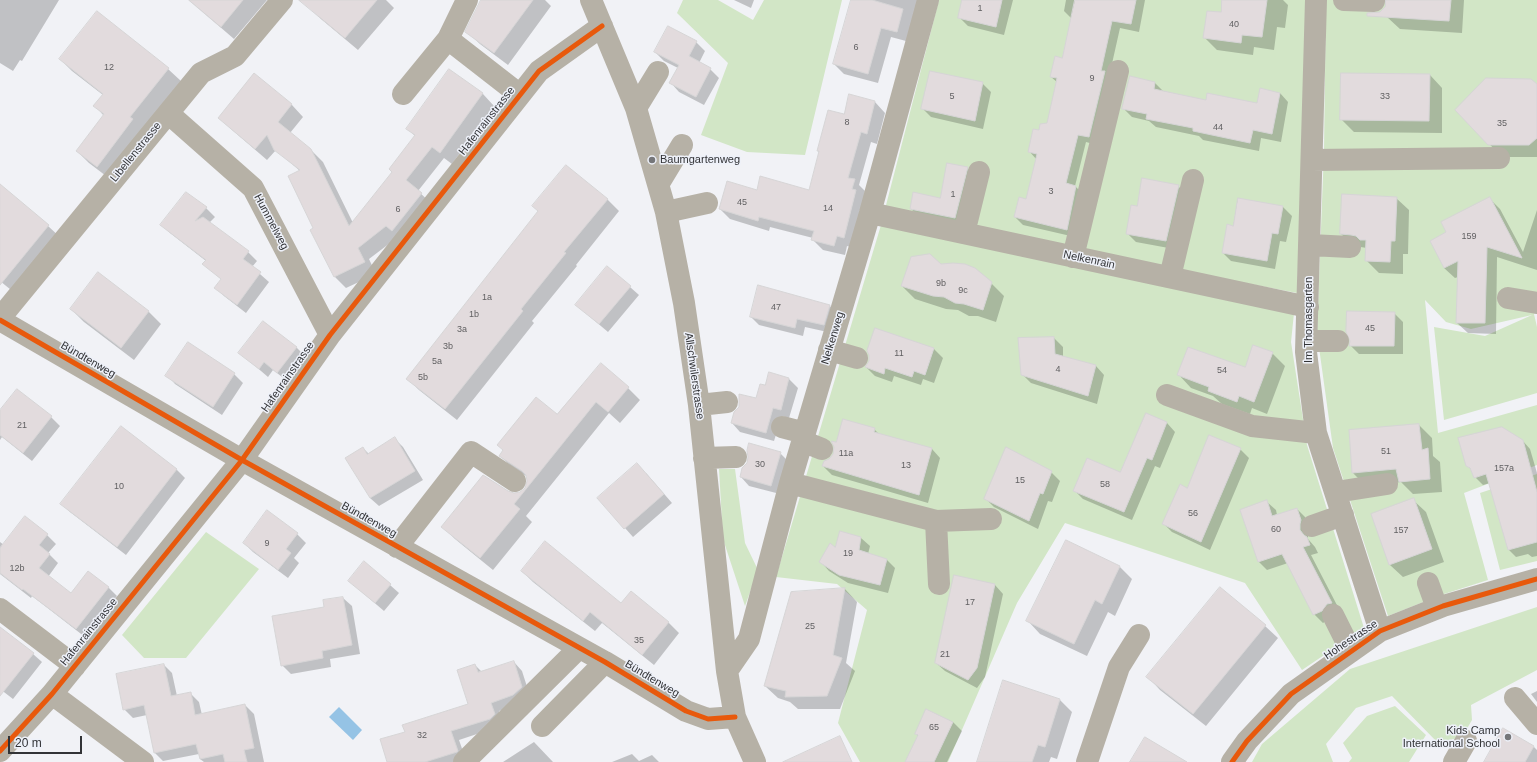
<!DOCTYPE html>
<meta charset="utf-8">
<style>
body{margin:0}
#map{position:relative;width:1537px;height:762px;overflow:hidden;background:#f1f2f6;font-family:Helvetica,sans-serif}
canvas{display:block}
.scale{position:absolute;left:8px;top:736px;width:74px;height:18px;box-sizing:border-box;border:2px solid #323336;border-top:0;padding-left:5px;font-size:12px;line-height:14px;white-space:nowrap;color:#323336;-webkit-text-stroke:3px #eef1f9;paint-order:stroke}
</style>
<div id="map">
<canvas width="1537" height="762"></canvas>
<div class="scale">20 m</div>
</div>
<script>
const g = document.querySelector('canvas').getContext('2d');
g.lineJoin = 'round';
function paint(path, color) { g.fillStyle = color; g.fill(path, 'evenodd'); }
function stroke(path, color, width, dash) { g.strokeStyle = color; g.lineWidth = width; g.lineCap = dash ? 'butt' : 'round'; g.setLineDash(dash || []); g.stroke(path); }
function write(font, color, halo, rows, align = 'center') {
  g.font = font + ' Helvetica,sans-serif'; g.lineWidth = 3; g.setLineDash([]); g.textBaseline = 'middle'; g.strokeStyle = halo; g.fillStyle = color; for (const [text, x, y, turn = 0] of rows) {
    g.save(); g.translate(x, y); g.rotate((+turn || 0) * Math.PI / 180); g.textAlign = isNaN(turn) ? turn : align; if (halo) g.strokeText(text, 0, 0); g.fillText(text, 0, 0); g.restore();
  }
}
paint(new Path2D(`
 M683 0H718L753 20 764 0H842L805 155 747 152 701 135 728 63 677 13Z
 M939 0H1308L1297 293 884 213Z
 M1326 0H1537V313L1534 314 1537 327V393L1444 420 1434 327 1485 336 1532 315 1471 329 1446 322 1425 300 1438 433 1537 405V465L1464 493 1488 580 1441 595 1388 616 1333 448 1317 333 1324 150Z
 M881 225 1294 313 1291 342 1307 445 1364 628 1302 670 1245 583 1065 523 1017 603 948 762H860L838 723 867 610 837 584 776 577Z
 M719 469H735L745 543 758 570 745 606 723 539Z
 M1537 474V561L1500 570 1480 493Z
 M206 532 259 569 186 658H144L122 635Z
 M1537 607V670L1471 705 1472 720 1462 737 1438 743 1392 696 1356 708 1326 744 1333 762H1252L1262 744 1350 669Z
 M1395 706 1426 735 1409 762H1349L1352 758 1343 743 1367 716Z`), '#d2e6c6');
paint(new Path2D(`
 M339 707 362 730 353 740 329 717Z`), '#95c3e5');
paint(new Path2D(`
 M0 0H59L22 61 20 60 13 71 0 63Z
 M189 0H267L234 39Z
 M314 0H386L394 8 358 50 321 19 309 7Z
 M483 0H545L551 6 508 65 480 44 467 32Z
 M734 0H754L751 8Z
 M852 0H918L906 41 891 37 878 83 844 74 834 64Z
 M963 0H1013L1004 35 968 26 959 17Z
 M1066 0H1145L1139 32 1120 28 1109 77 1097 145 1086 142 1075 186 1084 195 1075 237 1023 225 1015 217 1027 200 1037 160 1029 151 1040 132 1048 124 1057 82 1051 77 1062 59 1072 19 1064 11Z
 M1223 0H1283L1288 5 1285 28 1277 27 1274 50 1254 47 1253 55 1217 50 1204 37 1222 14Z
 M1388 0H1464L1462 33 1400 29 1387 17Z
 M97 13 168 69 181 81 110 179 89 163 77 151 104 116 95 106 103 95 72 71 60 59Z
 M696 42 705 51 699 63 710 69 719 78 704 105 679 92 671 83 678 68 664 61 655 52Z
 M449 70 483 94 494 106 452 164 444 158 418 191 433 205 398 237 369 259 376 274 346 288 335 277 311 230 315 229 300 171 276 150 267 160 231 129 219 118 255 75 292 105 303 117 290 133 311 150 323 162 353 223 393 172 415 136 408 129Z
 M1430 75 1442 88V133L1354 132 1341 119Z
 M982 83 991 92 983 129 931 117 923 109Z
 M1155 83 1163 91 1207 101 1258 104 1280 93 1288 102 1281 142 1261 138 1259 151 1203 140 1199 136 1156 127 1149 121 1132 117 1123 108Z
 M1537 86V157H1502L1456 110Z
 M850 95 875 102 885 113 877 144 871 142 859 185 865 191 854 248 847 246 845 255 823 250 813 240V238L770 227 769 231 730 219 720 209 757 191 810 192 819 152 818 151 845 116Z
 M967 168 976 177 963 226 920 217 911 209 941 199Z
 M1178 186 1187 195 1174 249 1136 242 1127 233 1138 207Z
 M0 189 48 226 61 238 16 294 0 281Z
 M1396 198 1409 210 1408 254H1403V274L1379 273 1366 260 1367 248 1354 246 1341 234Z
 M1489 198 1500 209 1523 252 1537 210V270L1497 257 1496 334 1468 333 1457 323 1458 277 1455 278 1444 268 1448 233Z
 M607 199 619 211 576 265 577 266 532 321 534 323 457 420 419 390 407 378Z
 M1238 199 1283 207 1292 216 1286 242 1280 241 1275 269 1231 261 1223 253 1233 227Z
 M206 208 215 217 209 223 248 252 257 261 252 267 269 282 246 313 224 296 216 288 222 280 204 264 206 261 170 233 162 225Z
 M941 265 991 283 1004 296 996 322 978 316H969L958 310 946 309 915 299 902 286Z
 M630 287 639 295 608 332 576 305Z
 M829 305 837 314 832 333 805 327 803 336 759 325 751 317Z
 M71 309 148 311 161 324 134 360 84 322Z
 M1394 313 1403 322V354H1359L1350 345Z
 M264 322 297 348 305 356 286 380 273 370 268 377 240 353Z
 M876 329 934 349 943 358 934 383 923 379 921 385 894 376 892 382 875 376 866 367 870 361Z
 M1054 338 1063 347V357L1096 366 1104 375 1097 404 1031 383 1022 374Z
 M1272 353 1285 366 1267 414 1252 408 1250 414 1222 404 1213 396 1191 388 1179 375 1246 368Z
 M234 374 243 383 222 415 175 384 167 375Z
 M770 374 789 379 798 388 789 418 782 416 774 441 740 432 732 423 757 399 766 386Z
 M628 388 640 400 620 423 609 413 526 516 532 522 493 570 455 539 443 527 508 492 514 494 521 493 526 489 528 477 513 468 500 456 558 415Z
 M0 411 51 417 60 426 32 461 2 437 0 440Z
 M1146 414 1167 423 1175 432 1160 468 1155 466 1132 520 1083 499 1074 490 1121 473Z
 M1419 425 1432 438 1433 456 1440 462 1442 492 1413 494 1401 482 1366 486 1353 473Z
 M121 427 177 470 185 478 126 555 70 512 62 504Z
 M874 429 880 435 932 449 940 458 928 503 832 475 823 466 834 454 837 444Z
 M395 439 403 447 423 480 379 506 370 498 363 448 369 454Z
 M1522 440 1530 449 1537 473V556L1532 557 1528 554 1516 557 1508 549 1490 483 1483 485 1475 477 1473 471 1467 465Z
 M1240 449 1249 458 1210 550 1172 532 1163 523Z
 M780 453 789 462 780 494 749 486 741 477Z
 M1051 472 1060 481 1052 502 1048 501 1038 529 994 507 985 498Z
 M646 473 672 503 633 537 625 528Z
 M1413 500 1426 512 1444 562 1403 577 1390 565Z
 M1267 502 1276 510 1277 515 1297 509 1305 517 1309 530 1308 533V539L1315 547 1318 553 1311 555 1340 611 1323 623 1314 614 1288 563 1267 570 1259 562Z
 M267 511 297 534 306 543 294 558 299 563 288 578 253 552 244 543Z
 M47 535 56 544 48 553 58 563 48 577 71 594 108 587 117 596 85 637 32 596 31 598 0 574V542L4 545Z
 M861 538 870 546 868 554 887 560 895 568 888 593 848 583 829 571 821 562 836 549Z
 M1119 566 1132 579 1115 616 1108 612 1087 656 1040 634 1028 621Z
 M522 571 621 604 668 622 679 633 654 665 602 623 595 631 533 582Z
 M349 581 390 585 399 593 384 611Z
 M995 585 1003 594 985 677 977 688 945 671 936 663Z
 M845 589 857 602 846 663 855 671 840 709H798L790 702 778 698 765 686Z
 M343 598 352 606 360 654 330 659 331 667 291 674 282 665 325 608Z
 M1265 626 1278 638 1206 726 1160 690 1148 677Z
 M0 628 33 654 42 662 13 699 0 689Z
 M514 662 522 671 530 696 522 704 499 711 503 723 498 727 459 740 466 760 460 762H388L406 732 469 705 475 665 482 672Z
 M164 665 172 673 177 696 190 693 199 702 202 715 245 705 254 714 264 762H204L200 759 199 754 163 761 154 752 147 715 133 718 124 709Z
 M1537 691V702L1531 694Z
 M1060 700 1072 712 1057 759 1051 757 1049 762H978Z
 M927 710 953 722 962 731 947 762H906L919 737 916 734Z
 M1503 730 1534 747 1537 750V762H1485Z
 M534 742 553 762H503Z
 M632 754 639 761 652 755 659 762H612Z`), '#0003');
const building = new Path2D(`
 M189 0H243L221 27Z
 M299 0H377L345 38Z
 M481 0H533L494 53 465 32Z
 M851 0H872L903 9 897 32 881 28 868 74 833 64Z
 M962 0H1002L996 27 958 18Z
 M1075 0H1136L1131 24 1112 21 1101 71H1105L1089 137 1078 135 1066 183 1076 186 1067 230 1014 217 1019 197 1026 199 1037 154 1028 152 1033 129 1039 130 1040 124 1047 123 1057 78 1050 77 1055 56 1062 58Z
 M1222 0H1267L1262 37 1242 35 1241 43 1203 38 1207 11 1221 12Z
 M1386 0H1451L1449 21 1367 16V13L1380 12 1385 7Z
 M97 11 169 68 130 117 133 119 97 167 76 151 104 114 93 106 103 94 59 59Z
 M668 26 697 41 689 56 711 68 696 97 669 83 679 65 654 52Z
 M449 69 483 93 440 153 432 147 406 180 422 193 392 231 386 226 358 248 365 262 334 277 310 230 313 228 288 176 300 170 274 150 267 135 255 149 218 118 254 73 292 104 278 122 311 149 349 226 392 172 389 169 415 135 406 129Z
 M930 71 983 82 975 121 921 109Z
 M1341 73 1430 74 1429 121 1340 120Z
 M1130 76 1155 82 1154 89 1206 100 1207 93 1257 103 1260 88 1280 93 1272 134 1253 130 1250 143 1193 131V128L1146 119 1147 114 1122 109Z
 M1486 78 1531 79 1537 84V138L1529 145H1488L1455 110Z
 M849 94 875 101 867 134 861 132 848 178 855 179 852 189 856 190 844 238 837 236 834 246 811 240 814 231 759 217 758 221 719 209 727 181 757 190 760 176 809 190 819 151H817L828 110 844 114Z
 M947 163 968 167 955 218 910 209 913 192 940 198Z
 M566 165 608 199 564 252 566 253 521 309 523 311 445 409 406 379 538 211 532 206Z
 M1142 178 1179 185 1166 241 1126 234 1131 205 1137 206Z
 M0 184 49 225 0 285Z
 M186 192 207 207 195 221 203 217 249 251 243 259 261 272 237 305 214 288 221 279 202 264 206 260 160 225Z
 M1342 194 1397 197 1395 241H1391L1390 262 1365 261 1366 240H1360L1356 236 1351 235 1340 234Z
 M1490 197 1522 258 1487 247 1485 323H1456L1458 261 1444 268 1430 241 1446 232 1441 222Z
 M1238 198 1283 206 1278 234 1272 233 1267 261 1222 253 1227 224 1233 226Z
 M930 254 941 264 953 263 965 264 975 268 992 282 983 310 964 304 955 303 944 297 933 296 901 286 911 257Z
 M607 266 631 286 599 324 575 305Z
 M98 272 149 311 121 348 70 309Z
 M758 285 830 305 824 325 797 319 795 328 750 317Z
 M1347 311 1395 312 1394 346H1349L1350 341 1346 332Z
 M263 321 297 347 277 373 264 362 259 369 238 353Z
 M875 328 934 348 925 375 914 371 912 377 885 368 884 374 865 367 869 361V355L867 351Z
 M1054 337 1055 354 1096 365 1088 396 1021 375 1018 338Z
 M188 342 235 373 213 407 165 376Z
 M1253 345 1273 352 1254 402 1239 396 1237 402 1208 391 1209 387 1177 375 1188 347 1245 367Z
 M601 363 629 387 608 412 596 402 514 504 520 509 480 558 441 527 483 475 508 491 514 493 520 492 525 488 527 481 526 475 522 471 499 456 503 450 497 445 536 397 557 414Z
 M769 372 789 378 781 410 773 408 766 433 731 423 734 412 739 407V394L756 398 760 384 765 385Z
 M17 389 52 416 23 453 0 435V410Z
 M1146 413 1167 422 1152 460 1147 458 1124 512 1073 491 1087 458 1120 472Z
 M843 419 875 428 874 432 932 448 919 495 822 466 824 461 829 459 833 454 834 447 831 441 836 442Z
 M1419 424 1422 450 1428 448 1430 479 1399 482 1396 469 1352 473 1349 430Z
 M121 426 177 469 117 547 60 504Z
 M1502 427 1523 440 1537 492V542L1508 550 1486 474 1474 478 1470 468 1466 466 1458 438Z
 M1209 435 1241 448 1201 542 1162 524 1180 484 1187 488Z
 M395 437 415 471 370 498 345 458 363 447 367 454Z
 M749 443 781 452 771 486 740 477 742 468 747 463 748 457 747 451Z
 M1006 447 1052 471 1043 494 1040 493 1029 521 984 499Z
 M637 463 664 494 624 529 597 498Z
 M1414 498 1432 549 1389 565 1371 514Z
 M1267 500 1272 516 1297 508 1301 520 1300 524V530L1304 535 1307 537 1310 545 1303 547 1332 603 1327 604 1322 611 1313 615 1282 554 1258 562 1240 510Z
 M267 510 298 533 286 549 291 553 278 570 243 543Z
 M25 516 48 534 39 545 50 554 39 568 71 593 88 571 109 587 76 629 23 589 22 590 0 573V548Z
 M840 531 861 537 859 550 887 559 880 585 839 575 819 562 830 543 835 547Z
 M1066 540 1120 566 1102 604 1095 600 1074 644 1026 621Z
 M545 541 621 603 631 591 669 622 642 655 590 612 583 621 521 571Z
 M364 561 391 584 375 603 348 581Z
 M954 575 995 584 977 668 968 680 935 663Z
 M1220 587 1266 625 1193 714 1146 677Z
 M845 588 833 655 842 658 827 696 785 697 786 691 764 686 791 592Z
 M343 597 352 645 322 651 323 658 281 666 272 616 324 607 323 600Z
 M0 627 34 653 0 696Z
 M514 661 522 687 513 695 491 703 495 714 490 719 451 731 458 751 457 752 425 762H387L380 739 405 732 402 725 468 704 457 670 475 664 478 672Z
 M164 664 171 696 191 692 195 715 245 704 254 748 244 750 247 762H225L223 754 200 759 196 744 154 753 144 705 123 710 116 674Z
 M1003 680 1060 699 1045 747 1038 745 1032 762H977Z
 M926 709 953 722 934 762H905L918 735 915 734Z
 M1503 728 1534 746 1525 762H1484Z
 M840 736 852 762H783Z
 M1145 737 1187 762H1130Z`);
paint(building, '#e2dbdd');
stroke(building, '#d6d5d6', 1);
stroke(new Path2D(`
 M591 0 636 108 666 212 684 303 699 405 727 671 735 717 755 762
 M1316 0 1306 352 1316 433 1380 631
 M1344 0 1374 1
 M448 39 467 0
 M403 94 448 39 520 95
 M636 108 658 72
 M168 113 253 188 330 335
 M1312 160 1499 158
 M659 183 682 145
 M666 212 707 203
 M870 213 1308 307
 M964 233 979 172
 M1310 245 1350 247
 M1073 257 1118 71
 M1170 277 1193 180
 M1508 298 1537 303
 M0 318 201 73 235 56 282 0
 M0 320 242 460 605 662 686 711 708 719 735 717
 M1307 341H1338
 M829 350 857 358
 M1167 395 1252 426 1316 433
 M699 405 727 402
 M782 427 805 433
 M802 441 822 449
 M704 458 736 457
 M790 483 936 521 939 584
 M1336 492 1387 484
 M936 521 991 519
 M1312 526 1343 515
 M397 547 471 452 515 481
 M1428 583 1437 608
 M0 609 75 666
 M1333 615 1351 651
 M727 671 749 639 790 483 870 213 928 0
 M52 694 143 762
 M1515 698 1537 724
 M542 726 605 662
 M0 751 52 694 242 460 330 335 539 71 602 26
 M464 762 579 648
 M1087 762 1119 667 1139 635
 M1232 762 1247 741 1291 694 1380 631 1443 606 1537 579
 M1454 762 1466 741`), '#b6b1a6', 22);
stroke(new Path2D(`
 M0 320 242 460 605 662 686 711 708 719 735 717
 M0 751 52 694 242 460 330 335 539 71 602 26
 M1232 762 1247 741 1291 694 1380 631 1443 606 1537 579`), '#e8590c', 5);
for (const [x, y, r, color] of [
 [652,160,4,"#757679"],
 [1508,737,4,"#757679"]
]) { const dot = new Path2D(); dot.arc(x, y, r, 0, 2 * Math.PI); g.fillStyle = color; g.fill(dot); stroke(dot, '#eef1f9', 1.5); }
write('9px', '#616062', null, [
 ["1",980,9],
 ["40",1234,25],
 ["6",856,48],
 ["12",109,68],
 ["9",1092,79],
 ["5",952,97],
 ["33",1385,97],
 ["8",847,123],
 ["35",1502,124],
 ["44",1218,128],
 ["3",1051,192],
 ["1",953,195],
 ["45",742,203],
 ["14",828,209],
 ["6",398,210],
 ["159",1469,237],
 ["9b",941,284],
 ["9c",963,291],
 ["1a",487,298],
 ["47",776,308],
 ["1b",474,315],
 ["45",1370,329],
 ["3a",462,330],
 ["3b",448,347],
 ["11",899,354],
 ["5a",437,362],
 ["4",1058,370],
 ["54",1222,371],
 ["5b",423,378],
 ["21",22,426],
 ["51",1386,452],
 ["11a",846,454],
 ["30",760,465],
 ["13",906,466],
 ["157a",1504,469],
 ["15",1020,481],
 ["58",1105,485],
 ["10",119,487],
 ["56",1193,514],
 ["60",1276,530],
 ["157",1401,531],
 ["9",267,544],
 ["19",848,554],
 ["12b",17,569],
 ["17",970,603],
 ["25",810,627],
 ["35",639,641],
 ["21",945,655],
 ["65",934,728],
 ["32",422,736]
]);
write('11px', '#323336', '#eef1f9', [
 ["Hafenrainstrasse",487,121,-52],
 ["Libellenstrasse",136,152,-51],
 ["Hummelweg",271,222,62],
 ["Nelkenrain",1089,260,12],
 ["Im Thomasgarten",1309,320,-90],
 ["Nelkenweg",833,338,-73],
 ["Bündtenweg",88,360,30],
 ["Allschwilerstrasse",694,376,82],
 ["Hafenrainstrasse",288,377,-55],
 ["Bündtenweg",369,520,29],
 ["Hafenrainstrasse",89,632,-51],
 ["Hohestrasse",1351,640,-34],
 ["Bündtenweg",652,679,31]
]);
write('11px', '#323336', '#eef1f9', [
 ["Baumgartenweg",660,160],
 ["Kids Camp",1500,731,"right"],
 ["International School",1500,744,"right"]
], 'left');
</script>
